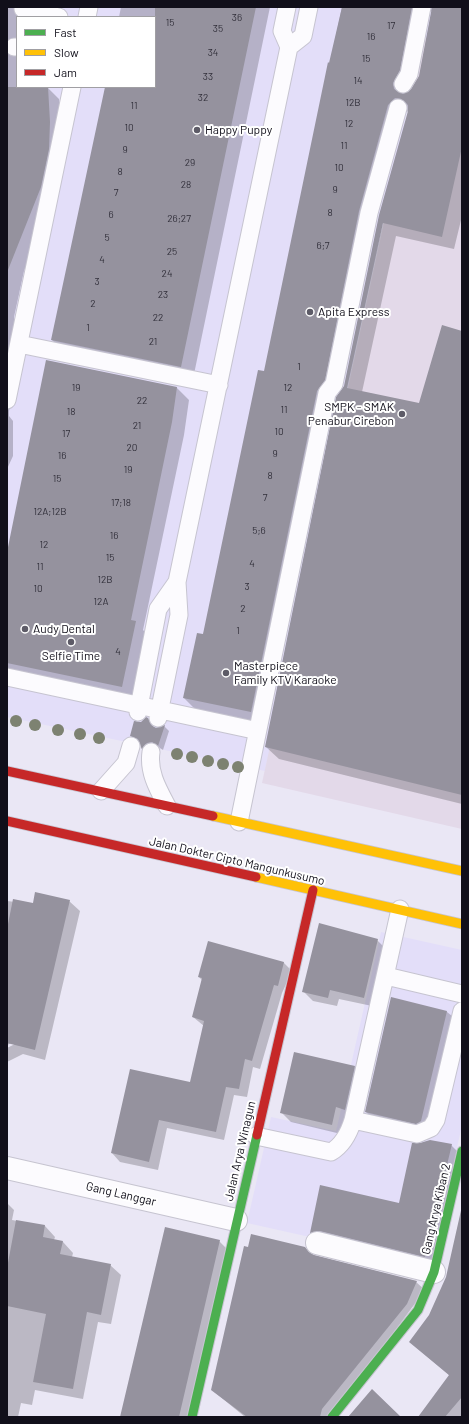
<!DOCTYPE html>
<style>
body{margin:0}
#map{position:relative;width:469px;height:1424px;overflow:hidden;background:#eae7f5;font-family:Barlow,sans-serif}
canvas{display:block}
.frame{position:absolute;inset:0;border:8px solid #110f1a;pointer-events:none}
.legend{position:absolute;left:16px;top:16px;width:140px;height:72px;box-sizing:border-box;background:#fff;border:1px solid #a09fa3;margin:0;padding:5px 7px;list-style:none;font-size:12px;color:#110f1a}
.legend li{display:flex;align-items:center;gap:8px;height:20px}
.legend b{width:20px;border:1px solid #a09fa3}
</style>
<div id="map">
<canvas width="469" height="1424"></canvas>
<div class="frame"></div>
<ul class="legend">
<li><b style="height:5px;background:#4caf50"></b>Fast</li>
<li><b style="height:5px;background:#ffc107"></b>Slow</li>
<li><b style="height:5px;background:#c62828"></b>Jam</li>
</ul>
</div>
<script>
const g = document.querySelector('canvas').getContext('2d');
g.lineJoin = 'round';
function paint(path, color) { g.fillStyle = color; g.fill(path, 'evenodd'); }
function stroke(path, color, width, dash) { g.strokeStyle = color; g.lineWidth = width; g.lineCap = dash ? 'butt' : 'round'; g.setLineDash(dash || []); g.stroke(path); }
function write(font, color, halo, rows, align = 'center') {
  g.font = font + ' Barlow,sans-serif'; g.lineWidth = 4; g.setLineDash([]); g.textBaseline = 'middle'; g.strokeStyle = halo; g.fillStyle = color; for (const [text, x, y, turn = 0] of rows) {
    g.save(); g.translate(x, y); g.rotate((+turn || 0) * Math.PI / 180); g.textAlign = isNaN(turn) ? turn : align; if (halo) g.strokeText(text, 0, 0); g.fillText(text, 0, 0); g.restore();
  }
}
paint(new Path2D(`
 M7 7H462V45L423 38 265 771 7 717ZM17 17H155V87H17Z
 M381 932 462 950V1125L431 1264 247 1223 271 1117 336 1131Z`), '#e3def9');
paint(new Path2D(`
 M424 38 462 45V829L262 783Z`), '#e3d9e9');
paint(new Path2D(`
 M7 7H37L26 17H17L16 59 17 87H47L59 99 61 135 53 199 24 271 14 317V387L9 411V416L13 421V456L7 469Z
 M121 7H270L193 379 64 352 52 340 106 87H155V17H119Z
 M342 7H462V216L454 249 396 236 362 392 420 404 462 332V804L279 759 266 747 345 386 409 111 404 113 401 118 330 404 264 725 197 711 184 698 203 636 265 372ZM433 10 420 77 412 90 408 92 412 84 428 13Z
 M176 387 189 400 184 435 143 630 148 635 135 699 7 672V559Z
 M148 718 154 728 164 726 169 731 163 750 157 746 146 753 141 748 140 742 131 736 141 723Z
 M7 901 33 904 69 901 80 911 45 1060 23 1054 7 1062V1048L17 1043 16 1041 7 1045Z
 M377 940 386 949 372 1006 339 999 337 1006 313 1001 304 992Z
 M283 962 292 971 282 993 260 1069 253 1067 247 1097 234 1095 224 1140 167 1128 158 1170 120 1162 112 1153 191 1084 204 1026 193 1017 202 980 199 977Z
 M392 999 447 1012 452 1016 426 1126 421 1128 371 1117 366 1112Z
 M354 1067 363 1076 354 1118 345 1116 341 1134 291 1122 282 1113Z
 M451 1145 462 1156 435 1267 322 1243 311 1233 400 1204Z
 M7 1203 14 1210 12 1220 45 1226 55 1237 54 1240 63 1242 73 1253 72 1257 110 1265 121 1275 111 1324 98 1322 83 1399 35 1390 32 1405 21 1403 18 1417H7Z
 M462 1208V1415L461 1417H420L450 1376 410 1342 430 1316 447 1277Z
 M219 1241 228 1250 189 1417H121Z
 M312 1255 416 1282 425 1290 331 1417H245L212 1390Z`), '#0003');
paint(new Path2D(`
 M155 7H256L181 367 51 340 105 87H155Z
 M342 7H412L400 70 393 83 394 89 403 94 411 89 419 76 432 7H462V147L442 237 383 223 347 388 419 403 442 325 462 331V795L265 747 336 397 344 386 379 215 408 111V105L401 99 395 98 388 105 359 211 325 380 317 391 251 712 183 698 197 633 203 634 258 370 264 371 328 62 329 63Z
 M7 87H48L50 122 49 149 41 187 8 270Z
 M46 360 177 387 172 422 131 620 136 621 122 687 7 663V552Z
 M146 717 148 718 151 725 156 728 165 725 158 746 152 742 147 743 142 749 138 739 130 736 134 721 141 722Z
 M35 892 70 900 35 1050 7 1043V929L13 899 33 903Z
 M319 923 378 939 364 998 330 990 328 998 302 992Z
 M208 941 284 962 278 986 274 985 252 1061 245 1059 239 1089 226 1087 216 1132 159 1120 149 1162 111 1153 130 1069 190 1082 204 1021 192 1017 202 978 198 977Z
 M391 997 447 1011 421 1121 416 1124 365 1112Z
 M294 1052 355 1066 345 1110 336 1107 332 1125 280 1113Z
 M430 1140 452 1144 425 1257 320 1231 310 1233 320 1185 399 1203 412 1143H420Z
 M462 1206V1397L445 1417H418L449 1375 409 1342 429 1315 446 1277Z
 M16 1220 45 1225 43 1237 63 1241 60 1254 111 1264 101 1315 87 1312 73 1389 33 1382 46 1314 7 1306V1268Z
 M165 1227 220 1240 189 1374 179 1417H120Z
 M251 1234 305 1247 309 1252 314 1255 417 1281 407 1304 322 1409 320 1417H247L211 1390 244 1246 248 1247Z
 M372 1389 401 1417H348Z`), '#95929e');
const lane = new Path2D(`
 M23 9 59 17
 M87 17 89 7
 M14 47H17
 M289 47 303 36 309 7
 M403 84 409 74 422 7
 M19 344 219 385
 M7 400 72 87
 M7 677 249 729
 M138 712 158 609 177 582
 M158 718 179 615 177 582 289 47 282 31 287 7
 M151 752C148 772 158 789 167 806
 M101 791 126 763 131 746
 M239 822 327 393 334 384 369 213 398 108
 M400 909 353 1120 417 1134 431 1128 436 1120 462 1011
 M386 976 462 994
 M256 1136 331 1152C343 1145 349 1133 353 1120`);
const street = new Path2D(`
 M7 1168 236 1220
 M317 1243 434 1272`);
const fast = new Path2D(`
 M192 1417 257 1135
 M332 1417 418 1310 434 1272 462 1151`);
const slow = new Path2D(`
 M213 816 462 871
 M256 877 462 924`);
const jam = new Path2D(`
 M7 771 213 816
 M7 821 256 877
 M257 1135 313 890`);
stroke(lane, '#c6c4d0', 19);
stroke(street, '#c6c4d0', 24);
stroke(fast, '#c6c4d0', 11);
stroke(slow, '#c6c4d0', 11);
stroke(jam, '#c6c4d0', 11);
stroke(lane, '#fcfbfe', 17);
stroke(street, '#fcfbfe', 22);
stroke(fast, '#4caf50', 9);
stroke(slow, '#ffc107', 9);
stroke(jam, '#c62828', 9);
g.fillStyle = '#7d8271';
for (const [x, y] of [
 [16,721],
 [35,725],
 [58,730],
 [80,734],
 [99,738],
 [177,754],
 [192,757],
 [208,761],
 [223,764],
 [238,767]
]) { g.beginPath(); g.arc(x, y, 6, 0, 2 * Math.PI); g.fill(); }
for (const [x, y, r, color] of [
 [197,130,4,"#5d5b67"],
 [310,312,4,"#5d5b67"],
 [402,414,4,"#5d5b67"],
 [25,629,4,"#5d5b67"],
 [71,642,4,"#5d5b67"],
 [226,673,4,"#5d5b67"]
]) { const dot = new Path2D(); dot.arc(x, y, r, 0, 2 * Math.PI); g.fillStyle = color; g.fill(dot); stroke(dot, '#fff', 1.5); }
write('10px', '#32303b', null, [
 ["36",237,18],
 ["15",170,23],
 ["17",391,26],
 ["35",218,29],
 ["16",371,37],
 ["34",213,53],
 ["15",366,59],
 ["33",208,77],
 ["14",358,81],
 ["32",203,98],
 ["12B",353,103],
 ["11",134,106],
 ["12",349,124],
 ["10",129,128],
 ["11",344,146],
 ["9",125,150],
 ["29",190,163],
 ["10",339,168],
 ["8",120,172],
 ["28",186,185],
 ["9",335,190],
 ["7",116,193],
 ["8",330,213],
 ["6",111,215],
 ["26;27",179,219],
 ["5",107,238],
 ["6;7",323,246],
 ["25",172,252],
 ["4",102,260],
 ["24",167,274],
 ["3",97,282],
 ["23",163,295],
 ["2",93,304],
 ["22",158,318],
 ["1",88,328],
 ["21",153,342],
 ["1",299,367],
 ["19",76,388],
 ["12",288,388],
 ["22",142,401],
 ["11",284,410],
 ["18",71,412],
 ["21",137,426],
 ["10",279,432],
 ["17",66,434],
 ["20",132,448],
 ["9",275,454],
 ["16",62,456],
 ["19",128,470],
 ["8",270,476],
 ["15",57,479],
 ["7",265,498],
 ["17;18",121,503],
 ["12A;12B",50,512],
 ["5;6",259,531],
 ["16",114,536],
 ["12",44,545],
 ["15",110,558],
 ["4",252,564],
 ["11",40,567],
 ["12B",105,580],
 ["3",247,587],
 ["10",38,589],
 ["12A",101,602],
 ["2",243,609],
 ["1",238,631],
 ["4",118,652]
]);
write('12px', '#110f1a', '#fff', [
 ["Happy Puppy",205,130],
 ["Apita Express",318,312],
 ["SMPK - SMAK",394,407,"right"],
 ["Penabur Cirebon",394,421,"right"],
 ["Audy Dental",33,629],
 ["Selfie Time",71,656,"center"],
 ["Masterpiece",234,666],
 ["Family KTV Karaoke",234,680]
], 'left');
write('12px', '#110f1a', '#fff', [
 ["Jalan Dokter Cipto Mangunkusumo",237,861,13],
 ["Jalan Arya Winagun",240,1151,-77],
 ["Gang Langgar",121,1194,13],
 ["Gang Arya Kiban 2",436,1209,-77]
]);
</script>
